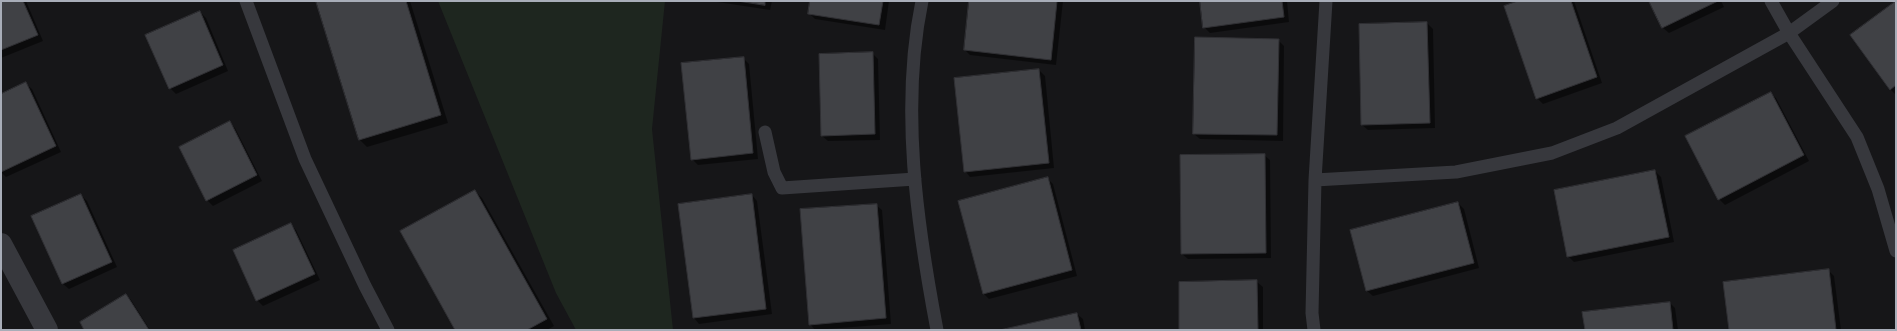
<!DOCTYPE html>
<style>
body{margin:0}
#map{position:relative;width:1897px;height:331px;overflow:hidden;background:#161618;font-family:Jost,sans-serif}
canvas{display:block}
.frame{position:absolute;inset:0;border:2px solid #a8adb8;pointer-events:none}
</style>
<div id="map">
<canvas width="1897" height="331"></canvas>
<div class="frame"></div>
</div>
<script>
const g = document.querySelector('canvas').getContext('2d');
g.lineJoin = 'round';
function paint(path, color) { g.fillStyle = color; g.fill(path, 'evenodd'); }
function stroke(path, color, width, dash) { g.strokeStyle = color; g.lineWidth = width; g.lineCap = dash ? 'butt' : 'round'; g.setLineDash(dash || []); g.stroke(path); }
paint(new Path2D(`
 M438 1H665L652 129 673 330H576L556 293Z`), '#1e261f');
paint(new Path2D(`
 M1 1H26L43 41 1 58Z
 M317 1H410L448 123 367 147 360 140Z
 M711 1H772L770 10Z
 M811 1H889L885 30 815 19 809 13Z
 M970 1H1063L1056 65 970 55 965 50Z
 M1201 1H1287L1289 22 1210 33 1204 27Z
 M1521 1H1574L1602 83 1543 104 1537 98Z
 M1650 1H1721L1724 7 1669 33 1663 28Z
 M1896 3V95L1890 89Z
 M200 12 206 18 228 71 176 94 170 88Z
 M1427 23 1433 29 1435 128 1368 130 1362 125Z
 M1278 40 1284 46 1283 141 1200 139 1194 134Z
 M872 53 878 59 880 140 828 141 822 136Z
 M743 58 749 64 758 159 698 165 692 159Z
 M1039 70 1045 76 1054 168 970 177 965 171Z
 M26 84 32 89 61 152 6 177 1 172V95Z
 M1770 93 1776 98 1809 161 1725 205 1719 199Z
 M229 122 235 128 262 181 213 206 207 200Z
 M1264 155 1270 160 1271 258 1188 259 1182 254Z
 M1655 171 1661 177 1674 242 1574 262 1568 256Z
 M1047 178 1053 184 1077 276 989 299 983 293Z
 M475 191 482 198 554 326 547 330H457Z
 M81 195 87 201 117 267 69 289 63 284 33 217Z
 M752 195 757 201 772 314 699 324 694 318 679 205Z
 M1458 203 1464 209 1479 268 1373 296 1367 291Z
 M876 205 882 210 891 324 815 330 810 324Z
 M291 225 296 230 320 280 263 306 257 300Z
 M1828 270 1834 276 1841 330H1730Z
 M1257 282 1263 287V330H1180Z
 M126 295 131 300 150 330H86Z
 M1670 303 1675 308 1678 330H1586Z
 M1077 314 1083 319 1085 330H1005Z`), '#0007');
const building = new Path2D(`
 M1 1H23L38 35 1 50Z
 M316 1H406L441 115 359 140Z
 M738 1H765V5Z
 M810 1H883L879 25 808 14Z
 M969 1H1057L1051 60 964 50Z
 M1200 1H1282L1284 17 1203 28Z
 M1518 1H1571L1597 77 1536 99 1504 6Z
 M1649 1H1718L1662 28Z
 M1896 1V85L1890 90 1850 35Z
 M200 11 223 65 169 89 145 35Z
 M1427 22 1430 123 1361 125 1359 24Z
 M1195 37 1279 39 1277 135 1193 134Z
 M873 52 875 134 821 136 819 54Z
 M744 57 753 153 691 160 681 63Z
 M1039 69 1049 163 964 172 954 78Z
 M26 82 56 146 1 172V94Z
 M1771 92 1804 155 1718 200 1685 136Z
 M230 121 257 175 206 201 179 147Z
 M1265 154 1266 253 1181 254 1180 155Z
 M1655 170 1669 237 1567 257 1554 190Z
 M1048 177 1072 270 983 294 958 201Z
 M475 190 547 319 527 330H455L400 231Z
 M81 194 112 262 62 284 31 216Z
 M752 194 766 309 693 318 678 204Z
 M1458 202 1474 263 1366 291 1350 230Z
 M877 204 886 318 809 325 800 209Z
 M291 223 315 274 256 301 233 250Z
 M1829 269 1836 330H1729L1723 282Z
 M1257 280 1258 330H1179V282Z
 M126 294 149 330H84L80 322Z
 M1670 302 1673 330H1585L1582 312Z
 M1077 313 1081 330H1000Z`);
paint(building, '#404145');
stroke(building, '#303034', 1);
stroke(new Path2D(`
 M246 1 305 159 365 286 388 330
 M922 1C900 107 917 225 937 330
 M1771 1 1789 33 1857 137 1878 189 1896 251
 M765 132 774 172 782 188 915 179
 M1315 180 1456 172 1552 153 1617 128 1789 33 1833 1
 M1314 330 1312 313 1315 180 1326 1`), '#37383d', 13);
stroke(new Path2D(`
 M1 244 47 330`), '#37383d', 22);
</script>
